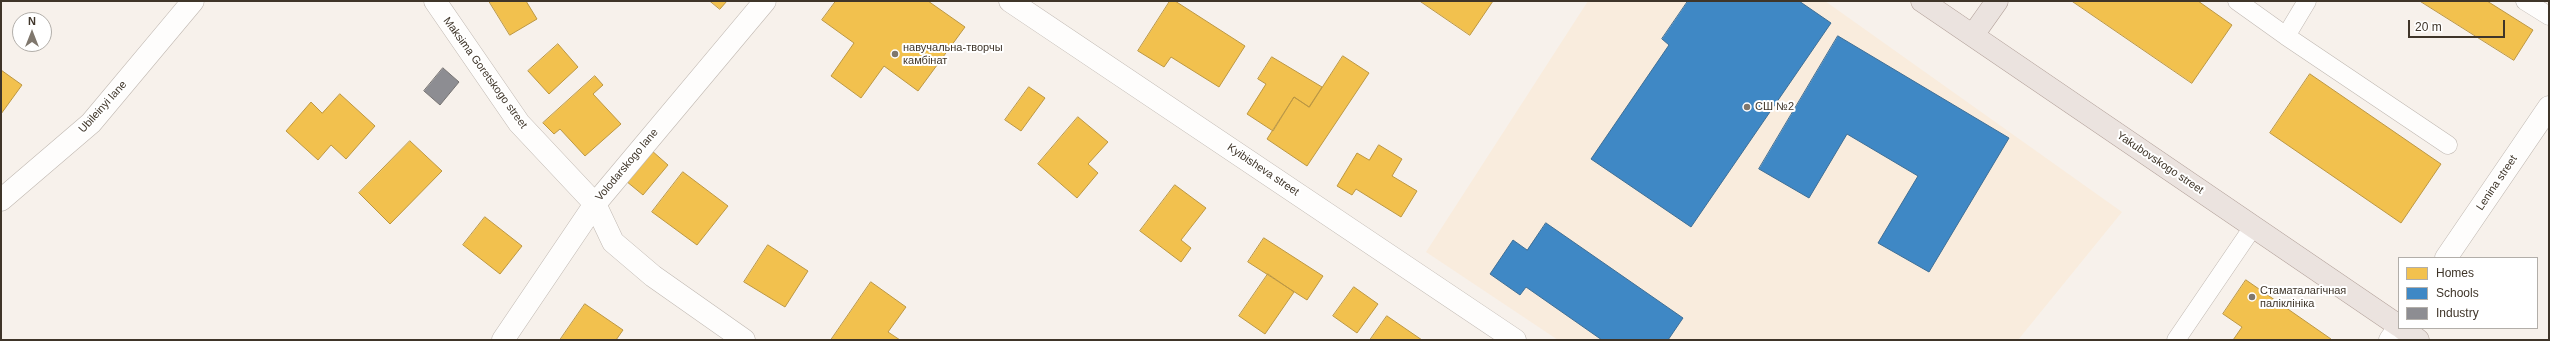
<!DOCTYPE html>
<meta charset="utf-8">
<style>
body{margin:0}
#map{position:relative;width:2550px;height:341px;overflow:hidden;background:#f7f1eb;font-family:Arial,sans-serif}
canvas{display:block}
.frame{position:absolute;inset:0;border:2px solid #3f3529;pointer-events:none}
.legend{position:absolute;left:2398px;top:257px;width:140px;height:72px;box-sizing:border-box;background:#fff;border:1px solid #b2aea9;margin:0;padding:5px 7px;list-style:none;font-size:12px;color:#3f3529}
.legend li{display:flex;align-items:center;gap:8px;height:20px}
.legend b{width:20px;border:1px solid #b2aea9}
.north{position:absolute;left:12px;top:12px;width:40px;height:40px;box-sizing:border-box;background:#fff;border:1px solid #b2aea9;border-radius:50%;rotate:0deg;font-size:11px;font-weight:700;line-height:16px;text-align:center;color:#3f3529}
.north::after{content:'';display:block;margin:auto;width:14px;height:18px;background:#7f776d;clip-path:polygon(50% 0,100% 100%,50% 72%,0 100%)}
.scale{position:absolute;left:2408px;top:20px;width:97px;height:18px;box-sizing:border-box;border:2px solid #3f3529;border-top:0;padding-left:5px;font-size:12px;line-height:14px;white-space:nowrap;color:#3f3529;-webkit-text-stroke:3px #fff;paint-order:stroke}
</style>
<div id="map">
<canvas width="2550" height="341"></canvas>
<div class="frame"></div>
<ul class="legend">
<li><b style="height:11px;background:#f2c14e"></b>Homes</li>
<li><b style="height:11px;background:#3f88c5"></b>Schools</li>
<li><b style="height:11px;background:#8d8d92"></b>Industry</li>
</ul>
<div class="north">N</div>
<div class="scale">20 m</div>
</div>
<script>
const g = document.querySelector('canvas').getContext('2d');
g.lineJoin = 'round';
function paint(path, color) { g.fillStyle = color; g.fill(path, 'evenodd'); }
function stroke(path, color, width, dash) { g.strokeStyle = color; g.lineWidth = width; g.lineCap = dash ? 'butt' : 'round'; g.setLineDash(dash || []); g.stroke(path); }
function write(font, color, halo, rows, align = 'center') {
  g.font = font + ' Arial,sans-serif'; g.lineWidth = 4; g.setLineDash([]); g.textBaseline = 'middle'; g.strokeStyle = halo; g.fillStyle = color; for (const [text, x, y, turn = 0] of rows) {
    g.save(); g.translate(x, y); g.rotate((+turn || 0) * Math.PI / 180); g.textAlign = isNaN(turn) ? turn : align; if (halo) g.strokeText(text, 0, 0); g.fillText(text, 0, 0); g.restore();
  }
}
paint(new Path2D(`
 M1588 1H1825L2122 212 2018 340H1558L1426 252Z`), '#f9ecdd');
const homes = new Path2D(`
 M489 1H526L537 19 510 35Z
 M710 1H727L720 9Z
 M836 1H928L965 27 918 91 884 66 861 98 831 76 854 43 822 20Z
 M1170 1H1175L1245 46 1219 87 1171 57 1164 67 1138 51Z
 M1420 1H1493L1470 35Z
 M2072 1H2198L2232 25 2192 83Z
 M2420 1H2487L2533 30 2514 60Z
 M558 44 578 67 549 94 528 71Z
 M1343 56 1369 73 1307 166 1267 139 1294 97 1309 107Z
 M1272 57 1322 87 1309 107 1294 97 1273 131 1247 114 1266 84 1258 79Z
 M1 70 22 85 1 114Z
 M2310 74 2441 164 2401 223 2270 133Z
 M595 76 603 85 593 94 621 124 585 156 560 129 554 134 543 123Z
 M1029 87 1045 98 1021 131 1005 120Z
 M340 94 375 126 346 159 331 145 318 160 286 131 311 102 322 113Z
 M1078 117 1108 142 1088 164 1098 173 1077 198 1038 164Z
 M410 141 442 171 390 224 359 193Z
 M1379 145 1402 159 1392 176 1417 191 1401 217 1356 189 1352 195 1337 186 1357 153 1369 160Z
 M651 150 668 165 643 195 626 181Z
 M683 172 728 206 697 245 652 212Z
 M1175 185 1206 208 1181 240 1191 248 1181 262 1140 231Z
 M485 217 522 246 500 274 463 245Z
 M1264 238 1323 276 1307 300 1248 262Z
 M768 245 808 271 785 307 744 282Z
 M1268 274 1294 292 1265 334 1239 316Z
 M2246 280 2331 339V340H2233L2242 327 2223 314Z
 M871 282 906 307 888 332 900 340H831Z
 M1354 287 1378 304 1357 333 1333 316Z
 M585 304 623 330 616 340H560Z
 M1387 316 1422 340H1370Z`);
paint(homes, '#f2c14e');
stroke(homes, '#bc9743', 1);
const schools = new Path2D(`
 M1688 1H1799L1831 23 1691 227 1591 159 1669 45 1662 39Z
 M1838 36 2009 138 1929 272 1878 243 1918 176 1847 134 1809 198 1759 169Z
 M1546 223 1683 318 1668 340H1602L1526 287 1520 295 1490 274 1513 240 1527 250Z`);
paint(schools, '#3f88c5');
stroke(schools, '#3f6f96', 1);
const industry = new Path2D(`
 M443 68 459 82 440 105 424 91Z`);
paint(industry, '#8d8d92');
stroke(industry, '#767372', 1);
const service = new Path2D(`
 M2237 1 2286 36 2307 1
 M2525 1 2549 16
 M2286 36 2448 145
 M2176 340 2253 227`);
const minor = new Path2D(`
 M435 1 519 123 595 204 613 242 653 276 744 340
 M1010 1 1515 340
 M1 200 91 123 193 1
 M2446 258 2549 107
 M503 340 595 204 765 1
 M2390 340 2399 327`);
const primary = new Path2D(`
 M1922 1 2399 326
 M1973 35 1997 1
 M2402 328 2418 340`);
stroke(service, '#bfb7b0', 19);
stroke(minor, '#bfb7b0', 23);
stroke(primary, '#b4a39c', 23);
stroke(service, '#fefdfc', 18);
stroke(minor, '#fefdfc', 22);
stroke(primary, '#ebe3df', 22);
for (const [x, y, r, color] of [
 [895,54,4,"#7f776d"],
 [1747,107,4,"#7f776d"],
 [2252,297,4,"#7f776d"]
]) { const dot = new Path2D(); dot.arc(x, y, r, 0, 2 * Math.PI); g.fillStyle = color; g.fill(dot); stroke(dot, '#fff', 1.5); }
write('11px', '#3f3529', '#fff', [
 ["навучальна-творчы",903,48],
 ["камбінат",903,61],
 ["СШ №2",1755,107],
 ["Стаматалагічная",2260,291],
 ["паліклініка",2260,304]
], 'left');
write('11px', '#3f3529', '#fff', [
 ["Maksima Goretskogo street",485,73,54],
 ["Ubileinyi lane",103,107,-48],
 ["Yakubovskogo street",2160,163,34],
 ["Volodarskogo lane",627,165,-50],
 ["Kyibisheva street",1263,170,34],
 ["Lenina street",2497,183,-56]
]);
</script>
